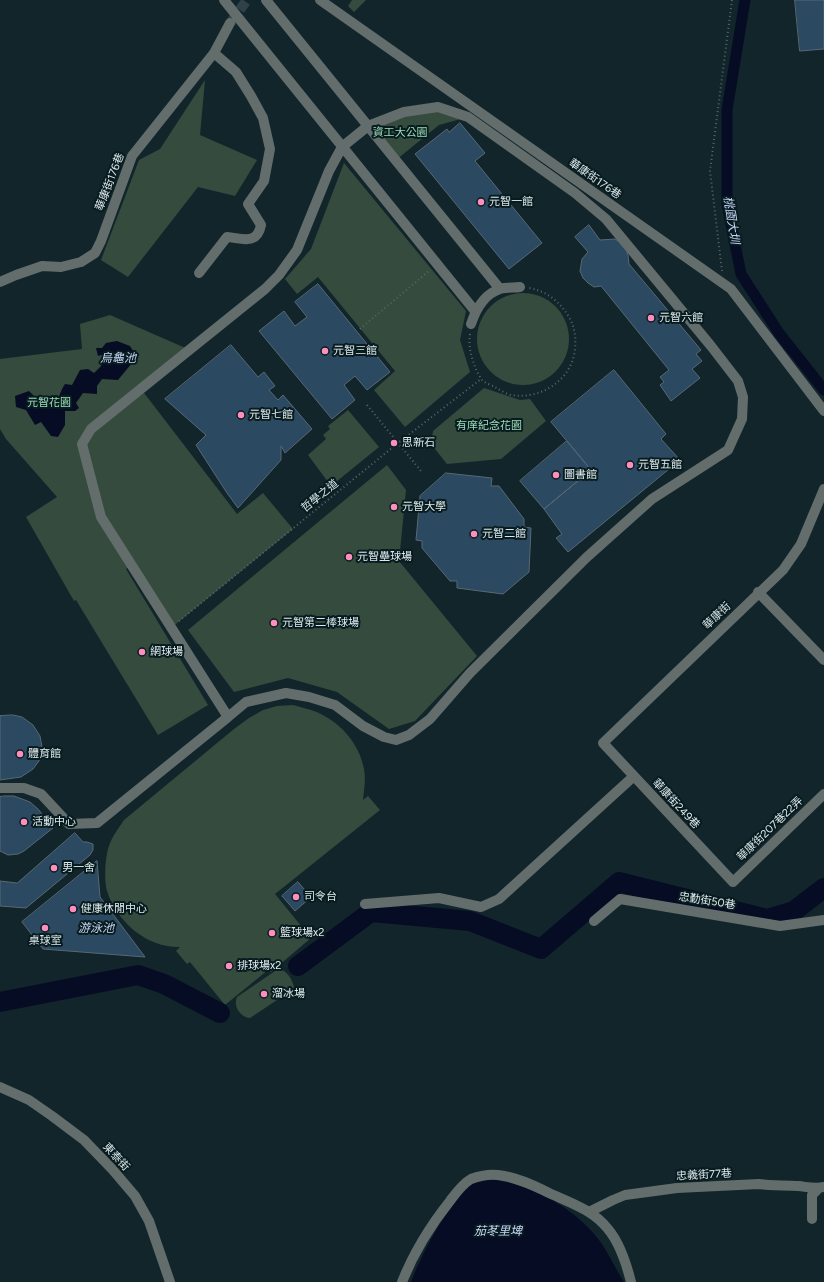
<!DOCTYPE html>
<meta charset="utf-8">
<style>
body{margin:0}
canvas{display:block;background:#12252a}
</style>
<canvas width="824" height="1282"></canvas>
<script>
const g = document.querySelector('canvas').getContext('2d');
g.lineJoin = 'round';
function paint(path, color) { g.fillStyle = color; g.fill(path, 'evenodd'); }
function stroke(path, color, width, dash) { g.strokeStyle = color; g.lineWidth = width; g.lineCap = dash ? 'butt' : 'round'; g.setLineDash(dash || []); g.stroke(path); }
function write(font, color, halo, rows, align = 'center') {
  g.font = font + ' Figtree,"Noto Sans TC",sans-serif'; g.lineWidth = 4; g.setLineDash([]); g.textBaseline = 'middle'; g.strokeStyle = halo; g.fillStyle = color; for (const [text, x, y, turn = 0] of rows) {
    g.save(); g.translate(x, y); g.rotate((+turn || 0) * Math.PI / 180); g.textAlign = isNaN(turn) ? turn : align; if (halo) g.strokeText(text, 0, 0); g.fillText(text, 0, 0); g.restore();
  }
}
paint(new Path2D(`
 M352 0H366L354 12 348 6Z
 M205 80 200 135 257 160 235 196 198 187 128 277 101 260 139 160 160 149Z
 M438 107 468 117 439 125 396 160 368 126Z
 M344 163 466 311 460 340 470 372 405 427 374 390 395 371 318 277 297 294 285 279 311 249Z
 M477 339a46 46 0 1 1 92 0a46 46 0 1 1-92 0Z
 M110 315 190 350 141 389 237 514 263 493 293 529 171 628 132 565 126 569 208 705 158 735 76 600 74 601 26 517 57 497 6 439 0 429V359L82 349 80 324Z
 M484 388 520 400 530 399 546 421 501 459 447 464 431 444 433 431Z
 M348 410 379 447 331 486 308 455 326 439 323 435 330 429 328 426Z
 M387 465 406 490 399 561 477 656 415 721 389 729 337 692 288 678 234 692 188 630Z
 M293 705C299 707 305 708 311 710 338 719 359 742 364 769 366 780 364 790 363 800L368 796 380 810 275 894 311 938 271 972 268 970 225 1005 190 962 187 964 176 951 180 947C147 948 117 922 107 891 104 881 105 860 108 849 111 838 118 829 124 820L234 729 249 718 263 710 277 706Z
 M278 969C287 970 292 979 294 987L292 990 250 1018C240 1017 233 1006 237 997Z`), '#344b3d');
paint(new Path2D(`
 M117 341 130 346 137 357 118 380 102 379 97 386V394L83 393 76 403 79 408 75 411H65V425L58 437 51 436 41 422 35 425 26 410 16 407 15 396 29 391 36 398 53 405C60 398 60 391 65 384L72 385 80 370 88 369 94 373 101 366 104 354 98 356 96 348H102L106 343Z
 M489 1179C530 1184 573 1206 599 1240 608 1252 616 1269 624 1282H411C422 1253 449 1201 474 1183 478 1180 484 1180 489 1179Z`), '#070c25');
stroke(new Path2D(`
 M745 0 727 110V204L741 274 779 333 824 390`), '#070c25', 11);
stroke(new Path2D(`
 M298 966 371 912 470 921 541 949 619 882 767 919 794 911 824 888
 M0 1002 138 975 164 984 220 1013`), '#070c25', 20);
const building = new Path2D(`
 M795 0H824V49L800 51Z
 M460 123 485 153 475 161 542 243 509 269 415 154 447 129 449 132Z
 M589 225 600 240 615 239 621 243 626 249 628 255 629 264 701 350 696 354 702 361 692 369 700 378 671 401 660 385 664 382 660 377 669 370 601 286 594 287 588 283 583 278 580 271 582 259 588 252 575 237Z
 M318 284 390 372 367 390 355 376 344 385 355 400 332 419 259 331 284 311 295 326 307 317 295 302Z
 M231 345 258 377 264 372 275 386 269 390 278 400 283 395 312 429 285 453 281 446V460L238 508 227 493 196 445 206 435 165 399Z
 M614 370 666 434 661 439 680 460 568 552 556 538 562 534 544 509 591 470 551 422Z
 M567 441 591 470 544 509 520 481Z
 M446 473 492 478 491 486H499L524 519V527L531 528 529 572 503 594 457 588V581H450L422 548V541L416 540 420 496Z
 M13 715 22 717 33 725 40 736 42 747 39 761 33 769 21 777 0 780V716Z
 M4 796H14L30 802 38 809 53 828 24 851 18 854 8 855 0 851V797Z
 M75 833 83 842H87L93 844V850L90 855 26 908 0 906V881L17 883Z
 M97 861 100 897 145 957 43 949 22 922Z
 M298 882 311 897 295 911 282 896Z`);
paint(building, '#2b4960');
stroke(building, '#586874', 1);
stroke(new Path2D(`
 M231 22 247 0`), '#304247', 10, [10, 5]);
stroke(new Path2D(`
 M722 271 710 171 732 0
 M360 329 429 271
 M470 334C468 348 472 359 477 372 479 374 480 378 482 380 485 383 491 385 495 387 500 390 506 394 511 395 541 400 572 380 575 349 576 337 575 328 569 317 560 302 547 291 529 288
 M367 405 421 471
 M179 621 398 443 481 379`), '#56676b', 2, [1, 3]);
stroke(new Path2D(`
 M224 0 475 311
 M266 0 500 289
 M320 0 731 289 824 411
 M438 107 468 117 575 193 606 219 711 346 738 381 743 397 742 419 728 450 652 499 587 557 470 673 430 719 409 735 396 740 384 737 363 726 335 705 309 697 286 693 246 702 228 717 101 517 82 444 91 429 265 289 279 275 297 250 329 171 342 147 368 126 404 112Z
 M199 273 227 237C241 238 257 246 261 225L248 204 264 181 270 149 263 118 251 96 236 72 214 53
 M0 282 16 275 42 266 61 267 81 262 95 253 101 241 132 156 214 53 230 23
 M471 324C476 309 484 294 500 289 506 287 514 288 520 287
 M824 489 801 544 783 570 603 743 733 882 824 794
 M758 592 824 660
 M0 788H24L41 794 69 824 97 823 228 717
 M365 904 439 898 481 907 499 899 634 776
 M594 921 620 899 780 926 824 920
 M0 1087 29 1100 52 1116 84 1140 112 1169 135 1196 149 1221 170 1282
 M589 1212 613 1200 625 1195 640 1193 677 1188 759 1184C772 1186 785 1185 798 1186 808 1187 815 1189 824 1187
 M812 1219V1195L818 1189
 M402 1282C414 1252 430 1226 450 1201 456 1193 462 1184 471 1179 479 1176 489 1174 498 1175 516 1177 533 1185 549 1193 571 1203 593 1210 608 1229 619 1242 627 1266 631 1282`), '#636d6c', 10);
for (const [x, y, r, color] of [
 [481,202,4,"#fe8ebb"],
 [651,318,4,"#fe8ebb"],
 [325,351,4,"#fe8ebb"],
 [241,415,4,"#fe8ebb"],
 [394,443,4,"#fe8ebb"],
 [630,465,4,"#fe8ebb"],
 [556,475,4,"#fe8ebb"],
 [394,507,4,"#fe8ebb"],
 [474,534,4,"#fe8ebb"],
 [349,557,4,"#fe8ebb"],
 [274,623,4,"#fe8ebb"],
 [142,652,4,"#fe8ebb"],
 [20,754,4,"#fe8ebb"],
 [24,822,4,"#fe8ebb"],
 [54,868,4,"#fe8ebb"],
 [296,897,4,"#fe8ebb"],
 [73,909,4,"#fe8ebb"],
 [45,928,4,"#fe8ebb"],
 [272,933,4,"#fe8ebb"],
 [229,966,4,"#fe8ebb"],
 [264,994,4,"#fe8ebb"]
]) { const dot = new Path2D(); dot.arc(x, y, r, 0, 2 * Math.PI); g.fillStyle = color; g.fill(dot); stroke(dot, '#081c20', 1.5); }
write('11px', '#9ddbb5', '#081c20', [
 ["資工大公園",400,133],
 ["元智花園",49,403],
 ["有庠紀念花園",489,426]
]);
write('11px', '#dde9ec', '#081c20', [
 ["華康街176巷",595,179,35],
 ["華康街176巷",110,182,-69],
 ["哲學之道",320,496,-39],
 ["華康街",717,616,-44],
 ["華康街249巷",676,804,47],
 ["華康街207巷22弄",770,829,-44],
 ["忠勤街50巷",707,901,9],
 ["東泰街",116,1157,47],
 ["忠義街77巷",704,1175,-3]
]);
write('11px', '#dde9ec', '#081c20', [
 ["元智一館",489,202],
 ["元智六館",659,318],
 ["元智三館",333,351],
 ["元智七館",249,415],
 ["思新石",402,443],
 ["元智五館",638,465],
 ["圖書館",564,475],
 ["元智大學",402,507],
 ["元智二館",482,534],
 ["元智壘球場",357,557],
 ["元智第二棒球場",282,623],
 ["網球場",150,652],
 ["體育館",28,754],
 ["活動中心",32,822],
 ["男一舍",62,868],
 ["司令台",304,897],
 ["健康休閒中心",81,909],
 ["籃球場x2",280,933],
 ["桌球室",45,941,"center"],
 ["排球場x2",237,966],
 ["溜冰場",272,994]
], 'left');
write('italic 12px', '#c8d4f6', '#081c20', [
 ["桃園大圳",731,220,81],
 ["烏龜池",118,358],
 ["游泳池",96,928],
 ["茄苳里埤",498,1231]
]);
</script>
